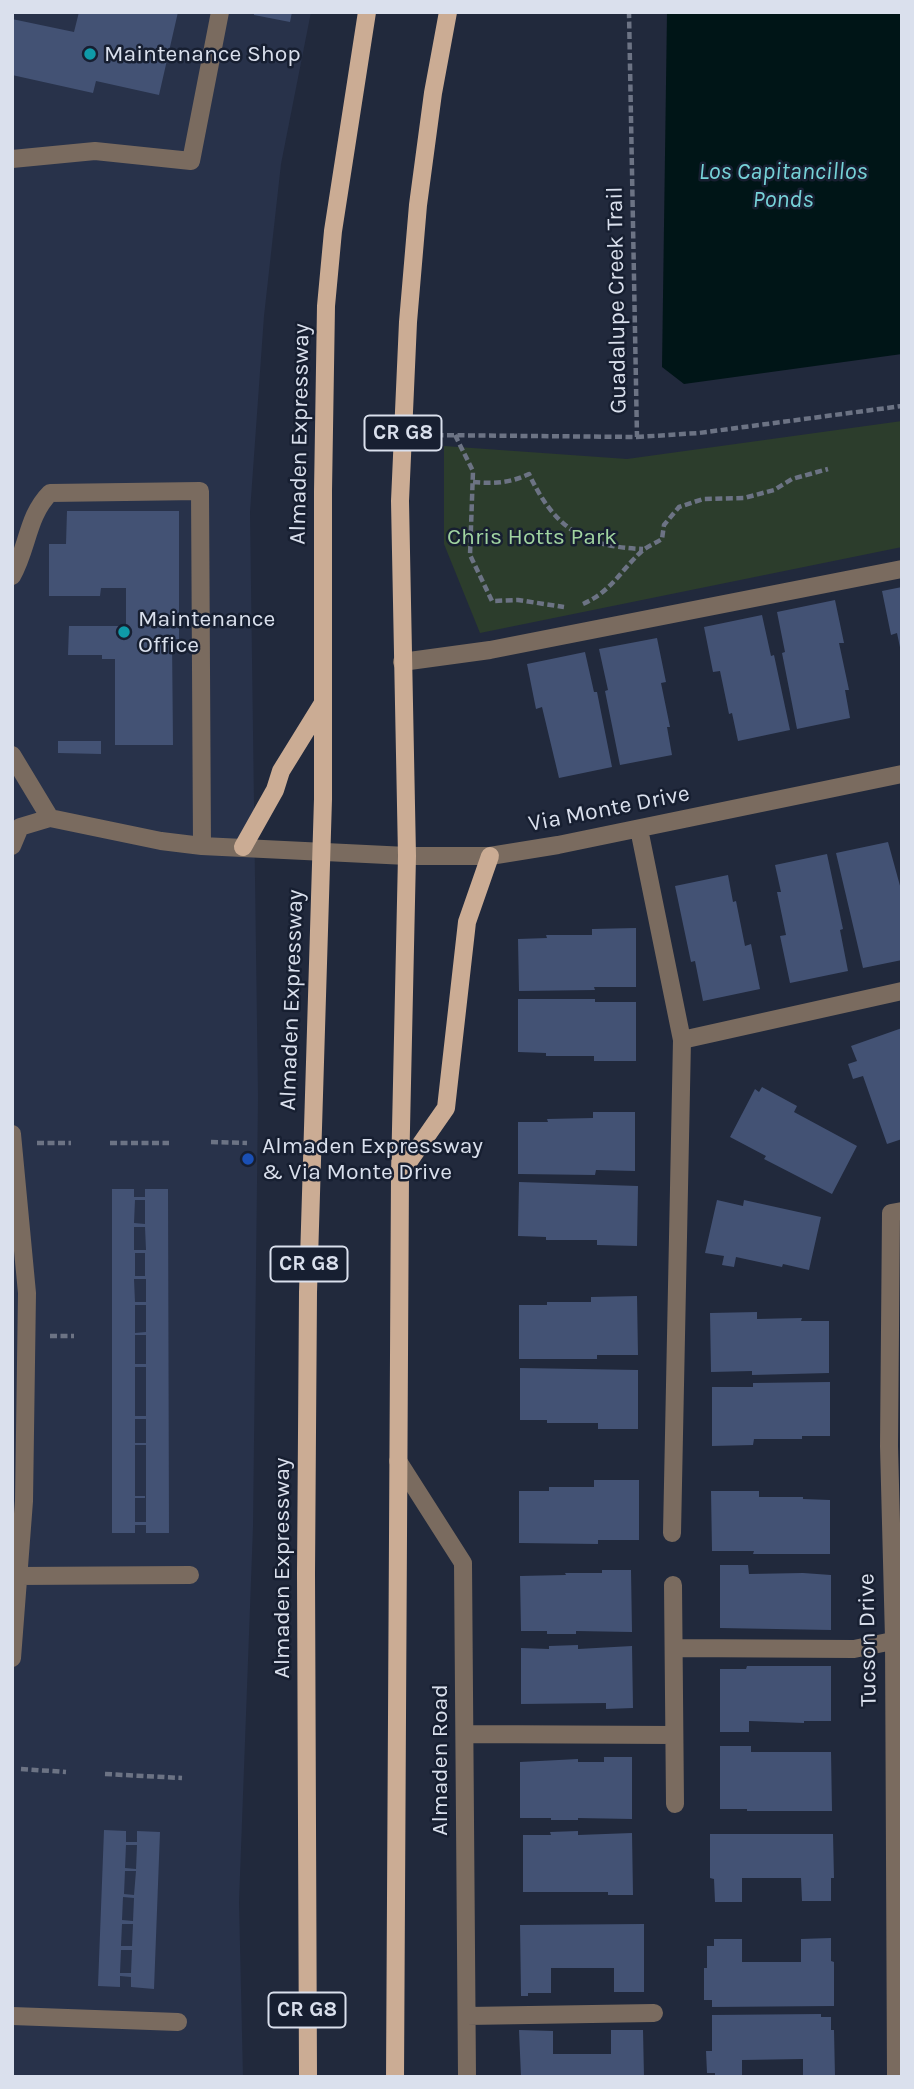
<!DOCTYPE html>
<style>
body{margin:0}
#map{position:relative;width:914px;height:2089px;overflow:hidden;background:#21293c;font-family:Karla,sans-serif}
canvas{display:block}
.frame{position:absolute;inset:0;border:14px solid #dae0ed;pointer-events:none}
</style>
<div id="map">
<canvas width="914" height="2089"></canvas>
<div class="frame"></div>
</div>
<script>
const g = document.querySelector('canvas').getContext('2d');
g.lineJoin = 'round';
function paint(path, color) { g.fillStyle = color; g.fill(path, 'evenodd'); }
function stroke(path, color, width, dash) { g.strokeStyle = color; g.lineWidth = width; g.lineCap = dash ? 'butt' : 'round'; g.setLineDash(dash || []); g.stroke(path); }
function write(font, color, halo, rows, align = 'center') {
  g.font = font + ' Karla,sans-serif'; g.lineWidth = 5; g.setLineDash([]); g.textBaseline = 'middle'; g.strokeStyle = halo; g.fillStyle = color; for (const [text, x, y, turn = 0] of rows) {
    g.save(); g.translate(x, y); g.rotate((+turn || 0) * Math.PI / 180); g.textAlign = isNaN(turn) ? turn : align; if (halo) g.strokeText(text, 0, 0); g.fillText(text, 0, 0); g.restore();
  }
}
paint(new Path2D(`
 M12 12H311L281 164 264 316 250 512 258 1097 253 1527 239 1902 243 2077H12Z`), '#28324a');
paint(new Path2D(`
 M902 421V547L480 633 444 544V446L627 459Z`), '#2c3d2c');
paint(new Path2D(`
 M667 12H902V354L684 384 662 367Z`), '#001517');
paint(new Path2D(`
 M79 12H178L159 95 96 81 93 93 12 75V19L74 32Z
 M254 12H292L290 22 254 15Z
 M67 511H179V639H172L173 745H115V659H102V655H68L69 626H126V588H101L100 596H49V544H66Z
 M902 587V652H901L897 633 891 635 882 591Z
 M835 600 844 643H839L849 690H845L850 718 797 729 782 653 785 652 777 612Z
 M762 615 771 656 774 655 790 730 738 741 732 713 729 714 720 671 713 672 704 627Z
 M657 638 666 682 661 683 670 727H667L672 755 620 765 605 691 608 690 599 649Z
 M585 652 594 692H597L612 767 559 778 542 707 536 709 527 664Z
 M58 741H101V754L58 753Z
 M888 842 902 893V960L863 968 836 853Z
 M827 854 843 929 840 930 848 971 790 983 780 936 786 935 777 892H781L775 865Z
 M728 875 733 902 736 901 745 946 751 944 760 989 703 1001 695 961 691 962 675 886Z
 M636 928V987H594L595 990 519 991 518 939 547 938 546 935H592V929Z
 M518 999H595V1002H636V1061H594V1056H546V1053L518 1052Z
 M902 1028V1139L887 1144 863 1076 853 1079 848 1064 857 1061 851 1046Z
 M762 1087 797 1106 794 1112 857 1146 832 1194 764 1159 766 1156 730 1137 755 1089 759 1092Z
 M593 1112H635V1171L596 1170 595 1175 518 1174V1122H548L547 1119 593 1118Z
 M519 1182 638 1186 637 1246 597 1245V1240H546V1237L518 1236Z
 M112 1189H134V1197H145V1189H168L169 1533H146V1525H135V1533H112ZM135 1200H145V1224L134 1223ZM134 1227H145L146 1250H134ZM135 1253H145V1276H135ZM134 1279H146V1302H135ZM135 1305H146V1332L135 1333ZM135 1335H146V1364H135ZM135 1367H146V1416H135ZM135 1419H146V1443H135ZM135 1445H146V1522H135V1498H145V1496H135Z
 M717 1200 743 1206 744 1200 821 1217 809 1270 783 1264 782 1267 736 1257 734 1267 722 1265 724 1256 705 1253Z
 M637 1296 638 1355H597V1359H519V1305H547V1302H591V1297Z
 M757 1312V1319L802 1318 801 1321H829V1373L752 1375V1371L711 1372 710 1313Z
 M520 1368 638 1370V1429H598V1423H547V1420H520Z
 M830 1382V1436H802V1439H754L753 1445 712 1446V1387H753V1383Z
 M594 1480H639V1540H598V1544L519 1543V1491H549V1487H594Z
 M711 1491H759V1497H803V1499L830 1500V1554H753L754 1551H712Z
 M720 1565H748L749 1574 803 1573 831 1575V1630L720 1628Z
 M602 1570H631L632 1632 576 1631V1634H547V1631H521L520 1576 566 1575 565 1573H602Z
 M578 1645V1649L632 1646 633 1708 606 1709V1703L521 1704V1648L549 1649V1646Z
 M747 1666H831V1721H804V1723L749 1721V1732H720V1669H746Z
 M720 1746H751V1752H831L832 1811H747V1809H720Z
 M604 1757H632V1819L578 1818V1820H551V1818H520V1762L578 1759V1762H604Z
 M104 1830 126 1831V1842H137V1831L160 1832 154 1989 131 1987V1977L120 1976V1987L98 1986ZM126 1845H137L136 1869 125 1868ZM125 1871H136L134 1895 124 1894ZM123 1897 134 1898 133 1921 122 1920ZM122 1924H133L132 1946H121ZM121 1950H132L131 1973H120Z
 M578 1831V1835L632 1833 633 1895H608V1892H523V1835H551L550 1832Z
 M710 1834H833L834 1878H831V1901H802L801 1878H742V1902H715L714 1879 710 1878Z
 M644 1924V1992H614V1968H551V1993H528V1996H521L520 1925Z
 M831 1938V1961L834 1962V2006L712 2007V2000H704V1968H707V1946H714V1939H742V1962H801V1939Z
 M821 2014V2017H831V2030H834L835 2077H803V2059L742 2060V2077H715V2073H707L706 2051H712V2015Z
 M519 2030 553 2031V2054H611V2030H643L644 2077H521Z`), '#435274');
stroke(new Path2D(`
 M426 435 637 437 629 12
 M455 435 473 471 470 555 492 601 518 600 564 607
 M637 437 699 433 902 406
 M473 482C494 484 510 483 529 474 554 527 583 547 643 549
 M583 604C612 591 620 571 642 551 648 546 656 543 662 539L664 525 679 507 703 499 744 498 774 490 792 479 828 469
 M211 1142 247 1143
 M37 1143H71
 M110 1143H169
 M50 1336H74
 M21 1769 66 1772
 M105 1774 182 1778`), '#6c7384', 4.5, [7, 3.5]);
stroke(new Path2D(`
 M12 159 95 151 191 161 220 12
 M12 576C28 548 27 516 50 493L200 491 202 846
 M402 662 490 650 902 569
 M12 755 50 818
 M639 829 682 1040 672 1533
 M12 846 20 827 50 818 161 841 202 846 407 856H490L558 845 902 774
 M682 1040 902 991
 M12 1134 27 1293 24 1501 12 1658
 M398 1461 463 1563 467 2077
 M18 1576 190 1575
 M673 1585 675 1804
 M674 1648 854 1649 902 1639
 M465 1734 674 1735
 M12 2016 178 2022
 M467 2016 654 2013
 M896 2077 894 1639 889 1446 891 1213 902 1211`), '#7a6b5f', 18);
stroke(new Path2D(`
 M243 847 275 790 281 771 323 703
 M400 1174 446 1108 467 922 490 856
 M308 2077 306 1573 308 1292 323 799V491L326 306 333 231 367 12
 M395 2077 400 1174 407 856 400 501 408 322 418 205 433 93 448 12`), '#cbac94', 18);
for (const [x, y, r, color] of [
 [90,54,7,"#0f9aa8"],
 [124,632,7,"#0f9aa8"],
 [248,1159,7,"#1a4fb4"]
]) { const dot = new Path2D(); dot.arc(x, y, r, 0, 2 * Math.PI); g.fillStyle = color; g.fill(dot); stroke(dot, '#171f31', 2.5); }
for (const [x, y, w] of [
 [403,433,77],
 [309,1264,77],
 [307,2010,77]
]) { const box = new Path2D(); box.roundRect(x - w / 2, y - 17.5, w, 35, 5); g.fillStyle = '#171f31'; g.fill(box); stroke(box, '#dae0ed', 2); }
write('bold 21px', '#dae0ed', null, [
 ["CR G8",403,433],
 ["CR G8",309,1264],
 ["CR G8",307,2010]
]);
write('23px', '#dae0ed', '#171f31', [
 ["Maintenance Shop",104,54],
 ["Maintenance",138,619],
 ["Office",138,645],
 ["Almaden Expressway",262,1146],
 ["& Via Monte Drive",262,1172]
], 'left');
write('23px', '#dae0ed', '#171f31', [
 ["Guadalupe Creek Trail",617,300,-91],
 ["Almaden Expressway",300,434,-89],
 ["Via Monte Drive",609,809,-11],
 ["Almaden Expressway",292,1000,-88],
 ["Almaden Expressway",282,1568,-90],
 ["Tucson Drive",868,1640,-91],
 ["Almaden Road",440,1760,-90]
]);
write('23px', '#a1d4a1', '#171f31', [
 ["Chris Hotts Park",532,537]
]);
write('italic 24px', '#76d2d8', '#171f31', [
 ["Los Capitancillos",783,172],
 ["Ponds",783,200]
]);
</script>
